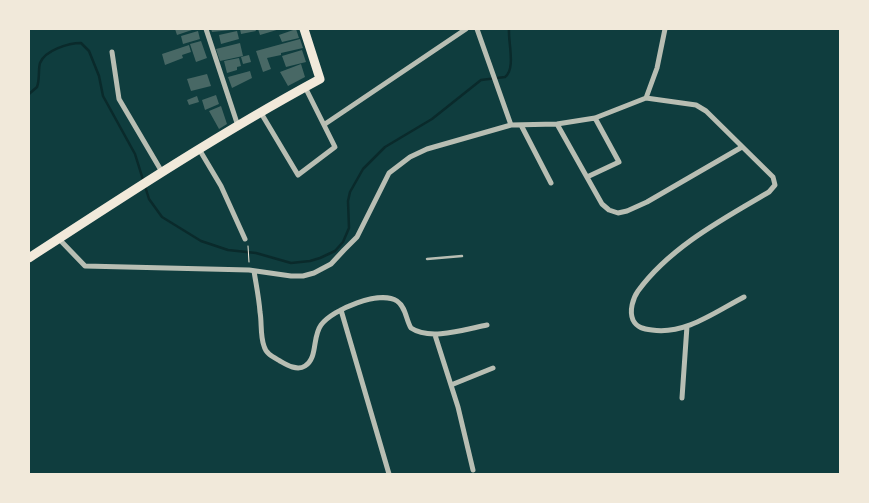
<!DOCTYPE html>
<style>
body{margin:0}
#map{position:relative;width:869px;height:503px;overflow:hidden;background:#0f3d3e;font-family:Poppins,sans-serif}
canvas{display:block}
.frame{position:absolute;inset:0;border:30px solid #f1e9da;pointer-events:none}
</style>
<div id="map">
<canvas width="869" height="503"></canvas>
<div class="frame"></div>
</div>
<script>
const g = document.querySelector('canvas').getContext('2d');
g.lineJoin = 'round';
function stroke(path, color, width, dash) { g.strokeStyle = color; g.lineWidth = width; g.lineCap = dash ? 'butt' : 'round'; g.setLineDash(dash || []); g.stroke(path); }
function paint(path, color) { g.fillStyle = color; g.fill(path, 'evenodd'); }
stroke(new Path2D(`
 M29 94 37 87C40 79 38 70 40 63 45 50 69 43 81 43L89 51 99 76 103 96 135 154 149 199 162 217 201 241 228 250 256 253 291 263 310 261 320 258 335 251 343 242 349 228 348 201 350 192 363 169 385 147 432 119 481 80 505 77C516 69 508 42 509 29`), '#0a2a2b', 2.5);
paint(new Path2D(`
 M175 29H195L177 35Z
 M211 29H231V30L212 32Z
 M240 29H255L256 31 241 34Z
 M258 29H280L260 35Z
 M296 29 299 38 282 42 279 35Z
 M198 31 200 39 183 44 181 36Z
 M237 31 239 39 221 44 219 35Z
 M300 39 303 48 281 53V55L267 58 271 69 263 72 256 51Z
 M201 41 207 58 196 62 190 44Z
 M240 43 243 56 220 61 216 49Z
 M189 45 191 52 182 55 183 58 165 65 162 54Z
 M302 50 306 62 286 67 282 56Z
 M249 55 251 62 243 64 241 57Z
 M239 58 241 66 237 67V70L227 73 224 61Z
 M301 64 305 77 288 86 280 72Z
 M250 71 252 78 232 88 228 77Z
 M207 74 211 86 191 91 187 79Z
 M216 95 219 104 205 110 202 100Z
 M197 96 199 102 189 105 187 100Z
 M221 106 227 124 219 129 209 111Z`), '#486865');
stroke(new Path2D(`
 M248 246 249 262`), '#f1e9da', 1);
stroke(new Path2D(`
 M427 259 462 256`), '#b8beb3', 2.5);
stroke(new Path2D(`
 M206 29 238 126
 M477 29 511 125
 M112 52 119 99 162 172
 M646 98 657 68 665 29
 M261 113 298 175 335 147 305 87
 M325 124 466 29
 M557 124 602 204 609 210 618 213 627 211 647 202 742 147
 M521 125 551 183
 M199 149 221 186 245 239
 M587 177 619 162 595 118
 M59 239 85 266 249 270 291 276H303L314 273 331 264 344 250 357 237 389 173 410 157 427 149 511 125 557 124 595 118 646 98 696 105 706 111 773 177 775 185 769 192C723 219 670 247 638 291 633 298 629 311 633 320 637 328 644 329 652 330 685 335 715 312 744 297
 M254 271C256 284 259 298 260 312 262 323 260 335 264 346 266 354 273 357 280 361 287 365 297 371 305 366 318 358 312 337 321 325 333 309 380 290 397 301 406 307 406 320 411 328 430 341 466 329 487 325
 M341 310 389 474
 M435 335 458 407 473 470
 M451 385 493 368
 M682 398 687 326`), '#b8beb3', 5);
stroke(new Path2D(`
 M29 258C124 196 220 133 320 79L304 29`), '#f1e9da', 9);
</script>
